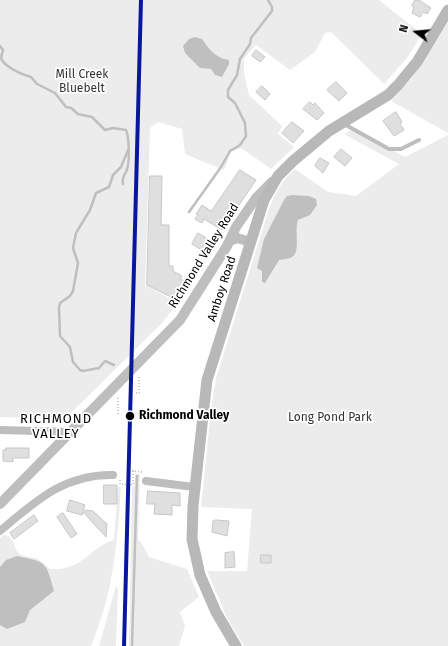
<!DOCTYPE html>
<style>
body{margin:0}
#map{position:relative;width:448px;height:646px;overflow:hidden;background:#fff;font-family:"Fira Sans",sans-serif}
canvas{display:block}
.north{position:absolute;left:396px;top:12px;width:40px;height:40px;-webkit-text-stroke:3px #fff;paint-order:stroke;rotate:286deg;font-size:11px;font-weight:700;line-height:16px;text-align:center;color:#000}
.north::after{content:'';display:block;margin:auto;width:14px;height:18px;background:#000;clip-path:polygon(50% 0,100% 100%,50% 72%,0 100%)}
</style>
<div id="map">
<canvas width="448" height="646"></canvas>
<div class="north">N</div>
</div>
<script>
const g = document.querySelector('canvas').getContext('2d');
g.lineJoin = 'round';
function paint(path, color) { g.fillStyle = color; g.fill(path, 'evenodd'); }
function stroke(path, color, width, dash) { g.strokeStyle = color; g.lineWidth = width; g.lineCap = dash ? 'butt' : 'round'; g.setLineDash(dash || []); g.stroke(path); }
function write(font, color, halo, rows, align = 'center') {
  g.font = font + ' "Fira Sans",sans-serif'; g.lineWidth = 3.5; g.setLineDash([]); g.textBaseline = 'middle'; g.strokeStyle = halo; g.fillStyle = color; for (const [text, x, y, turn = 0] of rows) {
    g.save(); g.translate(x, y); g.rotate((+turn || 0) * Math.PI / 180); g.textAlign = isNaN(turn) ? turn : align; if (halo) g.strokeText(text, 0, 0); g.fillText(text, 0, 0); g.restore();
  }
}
paint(new Path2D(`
 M0 0H379L422 34 407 58 384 84 331 32 325 33 315 52 290 70 256 45 244 58V73L249 95 282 126 278 134 294 147 271 169 241 148 231 152 224 170 185 154 182 129 158 122 150 128 145 285 178 303 162 323 65 419 0 417Z
 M448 20V133L391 101 413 77Z
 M352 130 405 157 448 135V646H244L227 618 207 571H247L252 509 201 507 211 409 216 378 269 209C275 193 282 180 295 169L328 192 356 196 399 164 344 134Z
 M135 474H140L138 540 141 542 149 557 187 569 199 597 180 612 185 626 179 646H129L132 487H134Z
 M118 487H121C117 545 114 591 91 646H0V538L3 535 9 536 13 541 16 550 21 555 38 559 50 569C83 571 88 548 114 540Z
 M116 586 118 590 116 646H99Z`), '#ececec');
paint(new Path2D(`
 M195 37 202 39C209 49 215 58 229 60V64L222 77 215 75 211 69 200 68 185 53 183 46 189 39Z
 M293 195 309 196 316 199 317 205 310 215 298 220C294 230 301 252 292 257 289 259 283 259 279 260L265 283 262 282V271L257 268 264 239 284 200 287 196Z
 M17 556C46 562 46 561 54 591L30 610 25 622 7 629 0 625V567L6 560Z`), '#bfbfbf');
stroke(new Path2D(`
 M0 46 3 50 1 58C4 67 23 75 31 77L37 84 55 93 66 107 71 108 78 114 92 117 105 130 113 128 126 130C129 137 130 161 127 169 126 175 121 176 123 184
 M189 212 221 167 230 151 240 145 246 136 245 123 235 103 228 97V90L237 75 240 59 250 44 251 38 272 11V7L268 0
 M114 365 105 361 99 368 83 371 80 370 73 362 70 347 60 336 59 307 60 303 70 296 73 291 78 263 73 248 76 233 90 210 96 193 109 187 113 175 121 167 128 150
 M132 646 137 476`), '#bfbfbf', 2.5);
const building = new Path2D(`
 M415 0H419L431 8 427 14 423 12 420 17 412 13 414 7 412 6Z
 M256 50 265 57 260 62 252 56Z
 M336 82 347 93 339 101 327 90Z
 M262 86 270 94 265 100 256 92Z
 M310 102 313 105 315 103 324 113 317 120 303 109Z
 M396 112 402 122 400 124 404 130 394 136 383 121Z
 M292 122 304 131 293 143 282 133Z
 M341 149 352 158 345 166 334 157Z
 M320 158 329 163 323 173 315 166Z
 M240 170 256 180 222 230 204 219 202 223 195 219 198 215 196 214 202 205 211 211Z
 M150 176H162L161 225H169V266H173V271L182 276 180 279 187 282 175 299 147 285Z
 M198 233 216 244 209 255 192 244Z
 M6 448H29V458H13V462L3 461V450H6Z
 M104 485H117V504H104Z
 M148 491 180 493V506L172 505V515L154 514 155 504H147Z
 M70 500 85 505 83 510 93 511 107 524 106 537 83 512 82 515 67 511Z
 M63 513 77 534 71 538 57 517Z
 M34 515 38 521 14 539 10 533Z
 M216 520 229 521 227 536 212 532 213 521Z
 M234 552 235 567 225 568V553Z
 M261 555H271V563H261Z`);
paint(building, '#dfdfdf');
stroke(building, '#c7c7c7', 1);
stroke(new Path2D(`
 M136 393H139V376
 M118 398V415H119
 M133 470V471L142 472
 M120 480V484L133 485V471`), '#b9b9b9', 1.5, [1, 2]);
stroke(new Path2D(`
 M344 124 389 149H401L419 140`), '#bebebe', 4);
stroke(new Path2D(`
 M0 430 71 432
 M146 481 194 487
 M0 531C36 501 64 474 113 475`), '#bebebe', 8);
stroke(new Path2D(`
 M230 241 237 238 251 242
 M0 504 180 320 227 246 236 227 256 198 272 182`), '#bebebe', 10);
stroke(new Path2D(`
 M236 646 216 612 200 575 192 539 193 506 207 380 264 200 278 176 293 161 329 131 388 95 398 85 417 62 448 10`), '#b8b8b8', 11);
stroke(new Path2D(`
 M124 646 141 0`), '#08179c', 4);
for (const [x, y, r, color] of [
 [130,416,5,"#000"]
]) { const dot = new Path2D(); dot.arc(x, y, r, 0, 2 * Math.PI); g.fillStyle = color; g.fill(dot); stroke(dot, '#fff', 1.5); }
write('12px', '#333', '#fff', [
 ["Mill Creek",82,75],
 ["Bluebelt",82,89],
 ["Long Pond Park",330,418]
]);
write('12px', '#000', '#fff', [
 ["Richmond Valley Road",204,256,-58],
 ["Amboy Road",222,289,-72]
]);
write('bold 12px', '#000', '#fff', [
 ["Richmond Valley",139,416]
], 'left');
g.letterSpacing = '1px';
write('13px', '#000', '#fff', [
 ["RICHMOND",56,419],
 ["VALLEY",56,434]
]);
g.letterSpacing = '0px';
</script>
